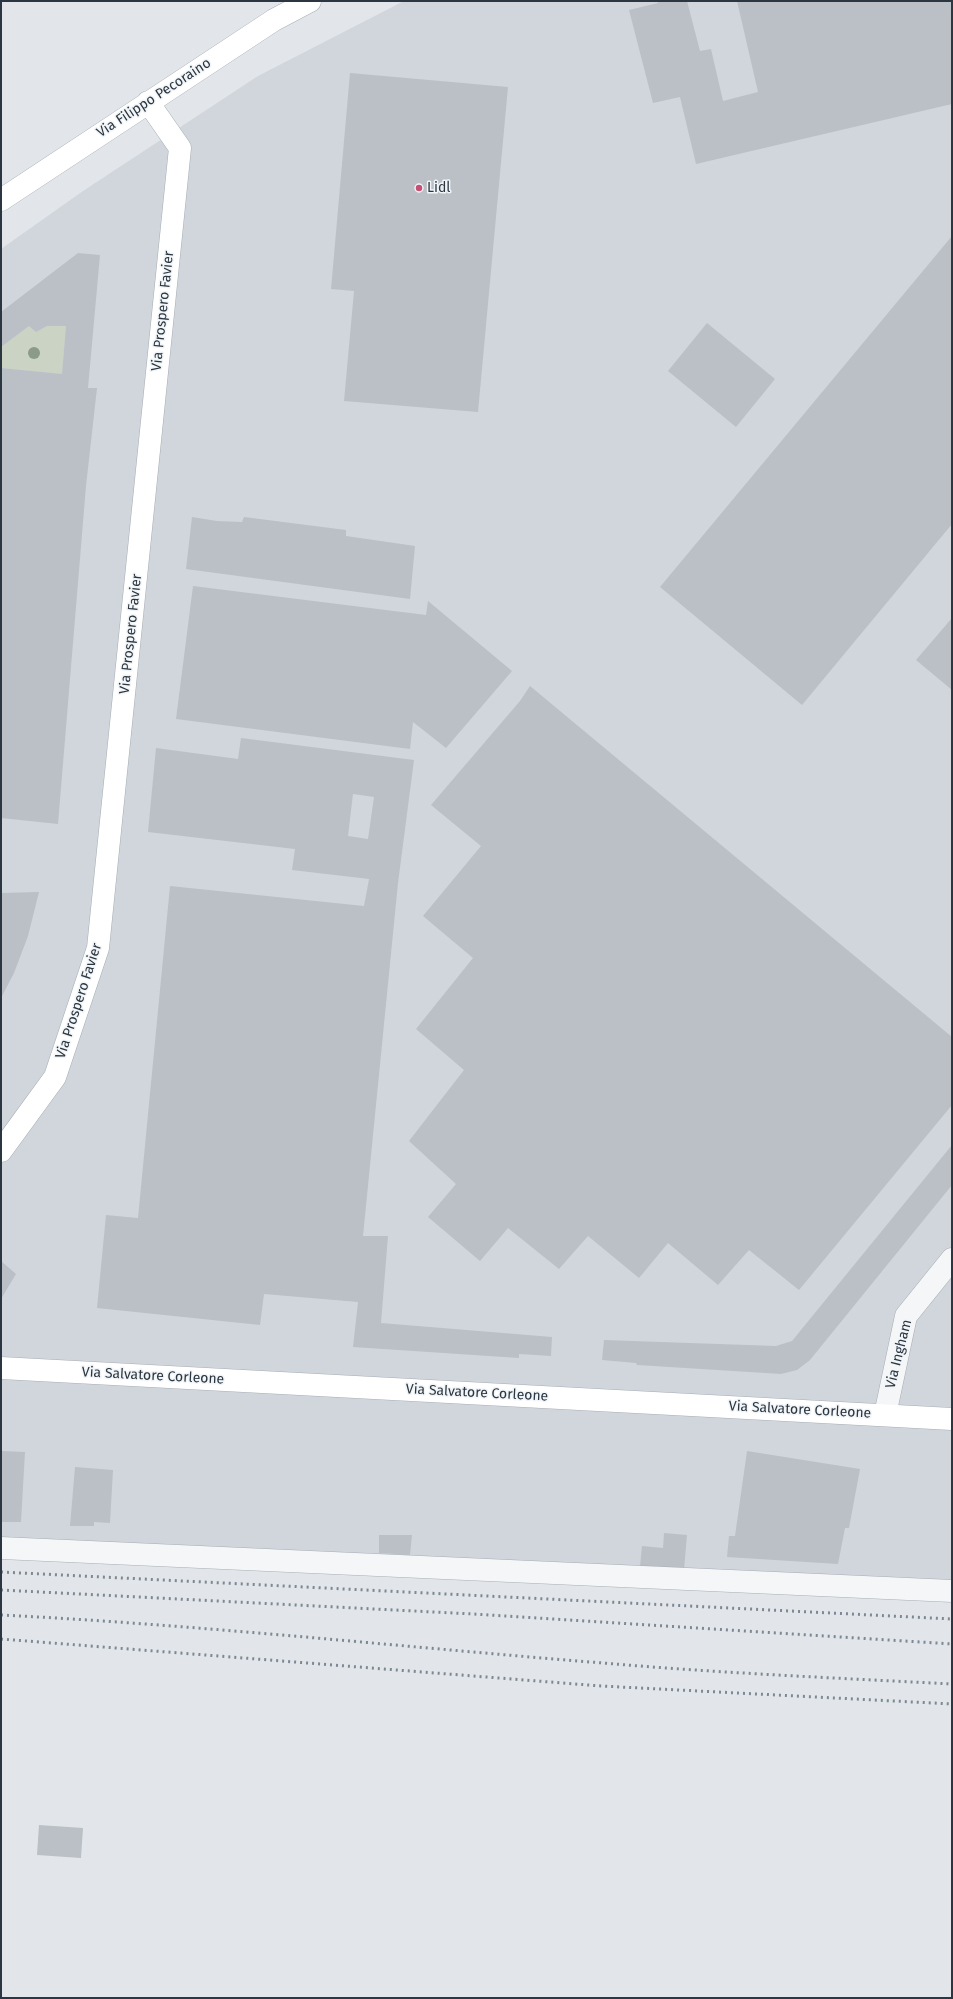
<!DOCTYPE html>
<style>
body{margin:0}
#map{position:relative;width:953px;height:1999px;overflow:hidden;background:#e2e6ea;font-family:"Fira Sans",sans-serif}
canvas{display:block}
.frame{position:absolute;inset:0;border:2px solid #2b3641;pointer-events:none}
</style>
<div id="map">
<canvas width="953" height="1999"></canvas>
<div class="frame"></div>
</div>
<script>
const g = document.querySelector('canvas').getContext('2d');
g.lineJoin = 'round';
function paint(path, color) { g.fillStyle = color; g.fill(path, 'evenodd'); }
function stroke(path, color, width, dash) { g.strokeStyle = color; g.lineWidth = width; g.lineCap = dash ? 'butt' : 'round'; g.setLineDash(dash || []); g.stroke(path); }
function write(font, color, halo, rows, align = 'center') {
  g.font = font + ' "Fira Sans",sans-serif'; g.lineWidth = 3; g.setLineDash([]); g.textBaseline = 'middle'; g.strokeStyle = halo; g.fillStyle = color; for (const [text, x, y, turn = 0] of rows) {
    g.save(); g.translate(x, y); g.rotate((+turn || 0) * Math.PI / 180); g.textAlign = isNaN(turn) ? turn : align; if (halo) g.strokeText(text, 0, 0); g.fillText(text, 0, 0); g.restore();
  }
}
paint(new Path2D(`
 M404 1H952V1583L1 1538V249L83 191 258 76Z`), '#d0d6dc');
paint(new Path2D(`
 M29 326 36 332 47 326H66L62 374 1 368V347Z`), '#cad3c4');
paint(new Path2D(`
 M657 1H687L700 51 711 49 723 101 758 92 737 1H952V104L696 164 680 97 653 103 629 10 658 3Z
 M350 73 508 87 478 412 344 401 354 291 331 289Z
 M952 236V524L802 705 660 587Z
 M78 253 100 255 88 388H97L86 486 58 824 1 818V368L62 374 66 326H47L36 332 29 326 1 347V312Z
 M707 323 775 379 736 427 668 371Z
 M192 517 217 521 242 522 244 517 346 530V536L415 546 410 599 186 569Z
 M193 586 426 615 428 601 512 671 446 748 413 722 410 749 176 719Z
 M952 618V690L916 660Z
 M530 686 952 1037V1105L799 1290 749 1250 718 1285 668 1243 639 1278 588 1236 559 1269 508 1228 480 1261 428 1217 456 1184 409 1141 464 1070 416 1029 473 958 423 916 481 846 431 805 520 701Z
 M241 738 414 760 398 883 363 1236H388L381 1323 552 1337 551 1356 519 1354V1358L353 1347 358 1302 264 1294 260 1325 97 1308 106 1215 138 1218 170 886 364 906 369 879 292 870 295 849 148 832 156 748 238 759ZM353 794 374 797 368 839 348 836Z
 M39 892 28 936 14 973 1 998V893Z
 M952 1145V1185L810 1360 797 1370 781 1374 637 1365 636 1363 602 1360 604 1340 776 1346 792 1341Z
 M1 1261 16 1274 1 1299Z
 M1 1451 25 1452 21 1522H1Z
 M747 1451 860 1469 849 1528H845L838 1564 727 1557 729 1536H735Z
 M75 1467 113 1470 110 1523 94 1522V1526H70Z
 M664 1533 687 1535 684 1570 640 1567 642 1546 663 1548Z
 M379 1535H412L410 1555 379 1553Z
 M39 1825 83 1828 81 1858 37 1855Z`), '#bac0c6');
const street = new Path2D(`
 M885 1415 906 1316 952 1259
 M1 1548 952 1591`);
const secondary = new Path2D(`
 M1 200 274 20 310 1
 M1 1151 55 1077 98 948 180 148 148 102
 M1 1368 952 1419`);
stroke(street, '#a7aeb4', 23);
stroke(secondary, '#a7aeb4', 23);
stroke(street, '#f5f6f8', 22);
stroke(secondary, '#fff', 22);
stroke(new Path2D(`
 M1 1572 952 1619
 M1 1590 473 1614 952 1644
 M1 1615C202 1625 402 1647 603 1663 719 1673 836 1678 952 1684
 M1 1639 601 1686 952 1704`), '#7c8893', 3, [2, 4]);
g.fillStyle = '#8c9a89';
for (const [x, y] of [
 [34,353]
]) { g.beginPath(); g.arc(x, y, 6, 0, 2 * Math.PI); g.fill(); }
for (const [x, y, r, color] of [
 [419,188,4,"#c74f74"]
]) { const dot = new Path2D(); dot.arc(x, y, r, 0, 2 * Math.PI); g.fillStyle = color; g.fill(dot); stroke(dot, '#f2f5f7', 1.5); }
write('14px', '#2b3641', '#f2f5f7', [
 ["Via Filippo Pecoraino",154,98,-33],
 ["Via Prospero Favier",163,311,-84],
 ["Via Prospero Favier",131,634,-84],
 ["Via Prospero Favier",79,1001,-72],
 ["Via Ingham",899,1354,-76],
 ["Via Salvatore Corleone",153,1376,3],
 ["Via Salvatore Corleone",477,1393,3],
 ["Via Salvatore Corleone",800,1410,3]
]);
write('14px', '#2b3641', '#f2f5f7', [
 ["Lidl",427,188]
], 'left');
</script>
